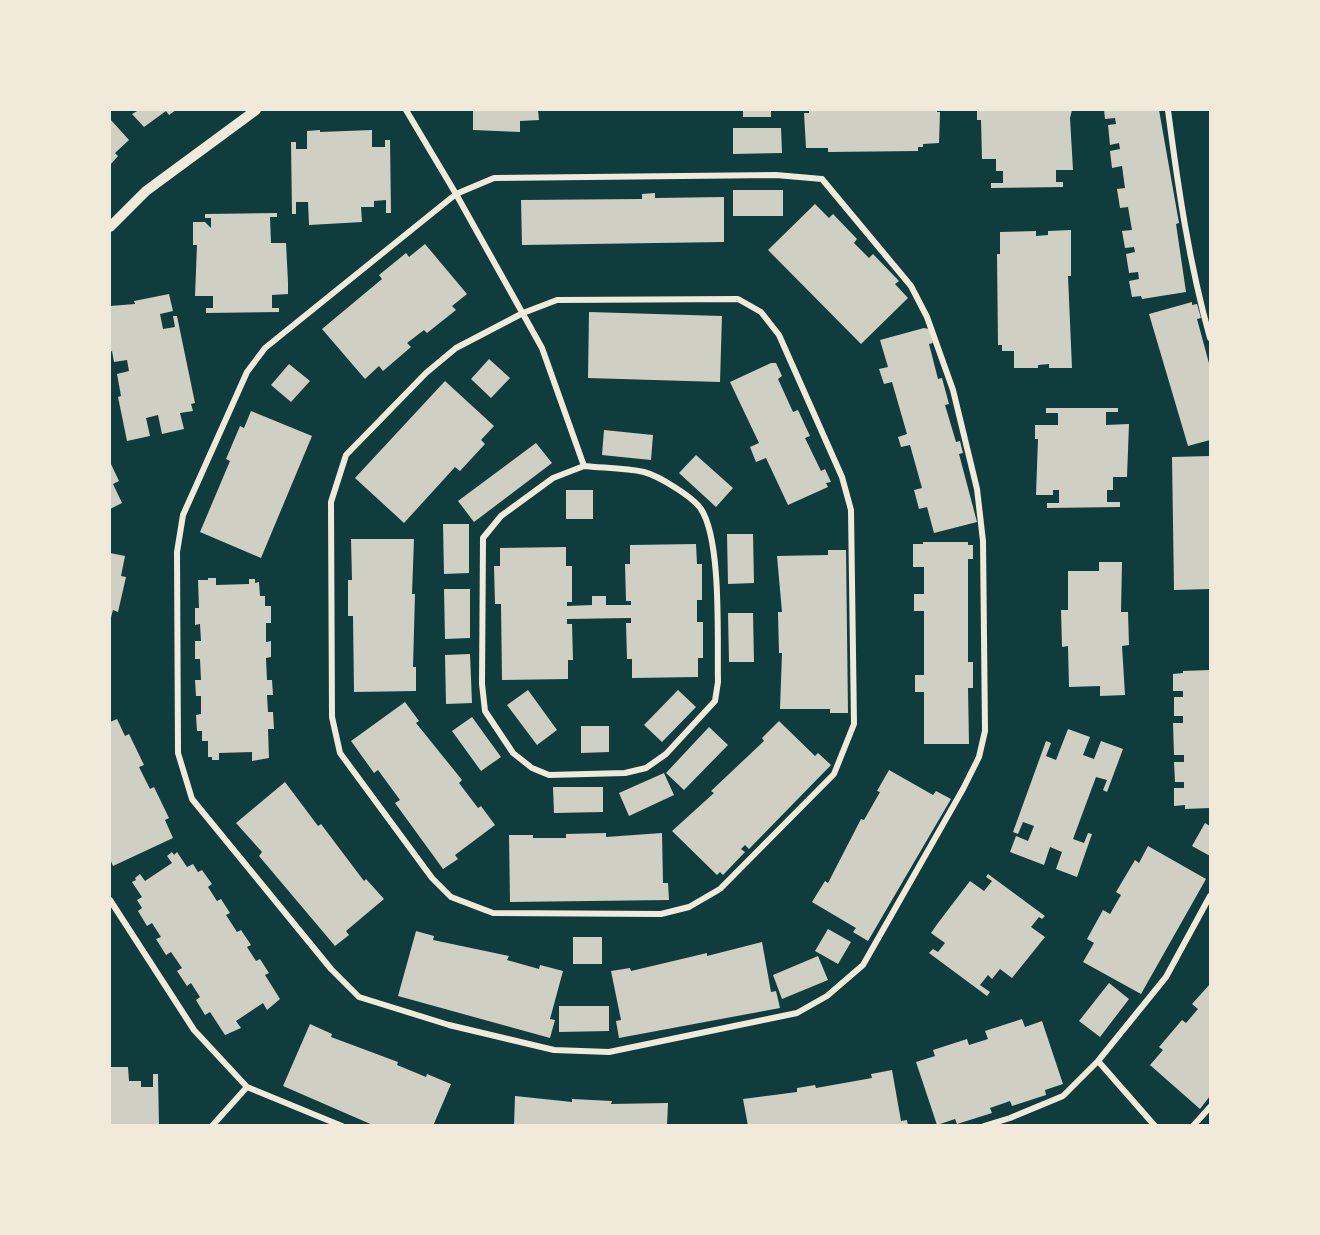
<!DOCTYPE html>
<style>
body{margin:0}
#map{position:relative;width:1320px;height:1235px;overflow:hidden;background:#0f3d3e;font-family:"Titillium Web",sans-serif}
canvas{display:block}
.frame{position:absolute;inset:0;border:111px solid #f1e9da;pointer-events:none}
</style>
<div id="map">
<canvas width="1320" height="1235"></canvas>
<div class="frame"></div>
</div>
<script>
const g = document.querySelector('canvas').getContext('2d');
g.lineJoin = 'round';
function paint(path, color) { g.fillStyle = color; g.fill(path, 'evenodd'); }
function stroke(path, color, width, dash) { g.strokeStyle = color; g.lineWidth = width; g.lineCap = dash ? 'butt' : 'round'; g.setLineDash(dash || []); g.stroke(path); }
paint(new Path2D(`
 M139 110H176L169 115 166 111 144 127 132 114Z
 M473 110H538L539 120 520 121V132L473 130Z
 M743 110H771V117H743Z
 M809 110H937V112H940L939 143 923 144V147H918V151L828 152V148H806L804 113H809Z
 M977 110H1072L1070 118 1073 170H1056V182H1063V187L991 188V183H1003V171H996V159H982L981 120H977Z
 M1104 110H1159L1179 223 1176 224 1186 292 1142 299 1141 296 1132 297 1129 281 1139 279 1138 272 1129 273 1126 254 1135 252 1134 247 1125 248 1122 231 1132 230 1128 207 1120 208 1117 189 1125 188 1122 166 1112 168 1110 151 1120 149 1119 143 1110 145 1108 125 1116 124 1115 118 1105 119Z
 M110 119 129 140 115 153 118 156 110 165Z
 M733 128H781L782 153 733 154Z
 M320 130V132L372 130V147H385V140H390L391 213H386V200L374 201V207H361L362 222 309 225 308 202H296V214H292L291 142H296V149H307V131Z
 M733 190H783V216H733Z
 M655 193V198L724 197V242L522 245 521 200 642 199V194Z
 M815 204 829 218 833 214 857 239 854 243 869 258 873 254 899 281 895 284 908 298 861 344 768 250Z
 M277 213V217H270L271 243H286L288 282V294L272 295V308H279V312L206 313V308H213V296H195L197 245H193V222H205L211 228V218H205V214Z
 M1071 230V276H1068L1072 368H1049V364L1038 365V368H1014V351H1002V345H998L997 254H1000V232L1036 231V236L1048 235V231Z
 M425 244 467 294 452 306 456 310 427 333 424 330 407 343 411 347 383 371 379 366 365 379 322 329 382 279 379 275 406 253 409 257Z
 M169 294 173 311 160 314 163 329 175 327 173 316H177L195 403 191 404 193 411 180 413 184 429 162 434 158 415 146 418 150 436 127 441 118 397 121 396 117 374 129 371 127 360 114 362 112 351 110 352V306L135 304 134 301Z
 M1192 302V305L1197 304 1201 318 1197 319 1210 367V440L1188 446 1149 314Z
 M589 312 722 316 720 382 588 378Z
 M924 328 929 329 933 343 929 344 938 379 942 378 949 404 945 405 956 442 960 441 963 453 959 454 977 522 934 533 927 507 919 509 914 490 922 488 910 445 901 447 898 437 907 434 892 382 884 384 879 369 888 367 880 340Z
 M489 359 510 378 491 398 471 379Z
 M771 363H776L782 376 778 379 793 412 798 410 810 436 805 438 821 471 825 469 831 482 826 483 828 487 788 505 766 458 756 462 750 447 759 443 730 382Z
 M289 364 310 381 291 402 271 385Z
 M445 381 494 426 481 440 485 444 460 471 455 467 404 523 355 478Z
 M1046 408H1118V412H1106V425L1129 424 1127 477H1113V490H1107V502H1120V507L1047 508V503H1059V490H1053V495H1036L1038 439H1035V425H1058V413H1046Z
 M251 411 312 436 261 558 200 532 230 461 226 459 240 426 244 428Z
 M604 430 653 435 651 460 602 455Z
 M536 443 552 463 474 522 458 501Z
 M696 455 733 488 716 507 679 473Z
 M1210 456V589L1174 590 1172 457Z
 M110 462 119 481 113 484 122 503 110 509Z
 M566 490H593V519H566Z
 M443 524H469V573L444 574Z
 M727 534H753L754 583 728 584Z
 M351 539H414L412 594H415L413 667H416V691L354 692 353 616H348V580H352Z
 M923 542H968V545H973V559H968V662H973V688H968L969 744H924V692H915V675H924V611H914V594H924V567H913V544H923Z
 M696 544 697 564H702V600H697V622H703V658H698V677L632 678V659H627L626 623H631V618L567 619V624H572L573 660H568V679L502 680 501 604H495L494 566H500V548L566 547V566H572V602H567V606L592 605V596H606V605H631V601H626L625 564H630V545Z
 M828 550H846L848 713H830V709H780L782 653H779L778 612H782L777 556 828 555Z
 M110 553 125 556 121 576 126 577 118 612 113 610 110 621Z
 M1099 562H1122L1121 612H1128L1129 645 1122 646 1125 695 1100 696V686L1069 687 1068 646 1062 647 1061 610H1068V571H1099Z
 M208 578H216V585L249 584V579H255V583L259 582 260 596H265V606H271V623H266V642L271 641V657L266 658 267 680H272L273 695H267L268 712H273L274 729H268L269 758 252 761V752L219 753V760H212V757H208V741H202V731H197L196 715 201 714V696H196L195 680H201L200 659H195V641H201L200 624 195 625V608H199L198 580H208Z
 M444 589H470V638L445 639Z
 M728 613H753L754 662H729Z
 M470 654 472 703 446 704 445 655Z
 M1210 670V808L1185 809V805L1174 806V788H1184V782H1175L1174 762H1184V755H1174L1173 723H1183V716H1174V697H1183V691H1173V674L1183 673V671Z
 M528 690 557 730 537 745 507 705Z
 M678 690 696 707 662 742 644 725Z
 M405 702 419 721 416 723 462 780 459 783 478 808 481 806 495 825 455 855 458 859 443 869 395 803 400 800 378 770 374 773 351 741Z
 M472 717 501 757 481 771 452 731Z
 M117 719 125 736 129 734 144 765 139 767 150 789 154 787 169 818 165 820 173 838 113 866 110 859V722Z
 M779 721 815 756 818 753 831 765 749 849 745 845 741 849 745 852 723 875 720 872 717 875 672 831 714 793 711 791 764 741 762 738Z
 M581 726H609V752L581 753Z
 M709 727 728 745 684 790 666 773Z
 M1068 729 1090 737 1083 755 1094 759 1101 741 1123 749 1107 792 1103 790 1107 780 1096 777 1073 839 1084 843 1088 833 1092 834 1077 877 1056 869 1062 852 1050 847 1044 865 1010 852 1016 836 1028 841 1034 826 1023 822 1018 834 1013 832 1046 741 1051 743 1046 756 1056 760Z
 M889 770 933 795 936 791 951 799 868 941 853 932 856 928 812 902 825 881 828 883 861 819 864 820 880 792 877 791Z
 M664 773 674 795 629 816 619 793Z
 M285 782 318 826 321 824 364 881 366 879 384 899 346 931 349 935 335 946 259 856 262 852 236 823Z
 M553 787H603V812L554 813Z
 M1205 823 1210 826V856L1192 846Z
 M606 833V837L662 833 663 883H668L669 900 510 902 509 835H533V838H566V834Z
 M1148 846 1206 879 1141 994 1083 962 1094 943 1087 939 1103 910 1110 914 1121 895 1116 892 1135 860 1139 863Z
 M172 852 174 855 177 852 187 867 193 864 198 872 202 870 212 884 208 887 217 901 221 899 230 913 226 915 237 932 241 930 251 945 247 947 256 961 260 959 269 973 265 975 280 999 267 1010 263 1003 236 1021 241 1028 225 1035 210 1012 205 1015 196 1000 200 997 191 983 187 986 177 971 182 968 171 952 166 955 156 939 161 937 152 923 147 926 138 911 142 908 137 900 142 897 132 882 136 880 135 878 140 874 145 881 172 863 167 856Z
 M988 874 1045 916 1042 919 1039 917 1031 927 1045 937 1012 978 1000 969 992 979 988 975 980 985 990 992 987 996 929 953 933 949 938 952 945 943 931 933 938 923 970 881 984 891 992 881 986 877Z
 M828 929 851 942 838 964 815 951Z
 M416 931 434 936 433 940 509 956 507 960 539 969 540 965 563 971 550 1019 555 1020 550 1038 398 996Z
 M573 937H602V964H573Z
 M762 942 771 992 776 991 780 1008 619 1038 616 1021 621 1020 611 971 630 968 631 971 707 953V956Z
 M818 956 828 980 782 999 773 975Z
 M1109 983 1129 999 1100 1037 1079 1021Z
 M1210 984V1096L1200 1109 1150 1065 1163 1050 1159 1047 1182 1020 1186 1023 1198 1009 1192 1004Z
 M559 1006H609V1031L559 1032Z
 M1022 1019 1025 1027 1042 1021 1063 1084 1045 1090 1046 1095 1012 1106 1010 1101 990 1108 992 1113 957 1124 955 1119 937 1125 916 1062 935 1056 933 1050 967 1039 969 1045 988 1039 985 1031Z
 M310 1024 332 1034 331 1037 398 1062 397 1065 426 1077 427 1074 451 1084 433 1126H375L283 1086Z
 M110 1067H128L129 1081H141V1087H153V1074H158L159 1126H110Z
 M892 1070 901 1121 907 1120 908 1126H748L743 1099 797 1092V1088L815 1085 816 1088 872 1078 871 1074Z
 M515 1096 572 1102V1099L612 1101 611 1104 668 1103 667 1126H514Z`), '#cfcfc3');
stroke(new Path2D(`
 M406 110 456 194 542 348 584 466
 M1168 110C1178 187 1189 263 1210 338
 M776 175 822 179 911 286 927 317 953 390 977 489 983 541 985 731 979 757 963 789 863 965 827 996 797 1013 609 1052 554 1050 449 1025 359 997 331 969 192 799 178 753 177 552 183 515 247 372 265 348 456 194 494 178Z
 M738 299 761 312 779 335 842 477 851 510 854 724 834 774 720 889 689 907 661 914 493 913 451 897 432 878 340 753 332 717 331 502 346 455 426 373 456 348 523 313 557 300Z
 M584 466C603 468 625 468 644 472 659 476 693 497 701 509 722 541 717 641 718 682L715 701 666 754 646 768 625 773 549 775 532 768 513 753 485 711 482 684 483 538 501 516 553 478Z
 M110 900 194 1030 247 1087 342 1126
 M1098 1061 1155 1126
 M212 1126 247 1087
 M984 1126 1010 1118 1063 1096 1098 1061 1166 977 1210 896
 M1193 1126 1210 1107`), '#f1e9da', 6);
stroke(new Path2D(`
 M110 227 146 191 256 110`), '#f1e9da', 10);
</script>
